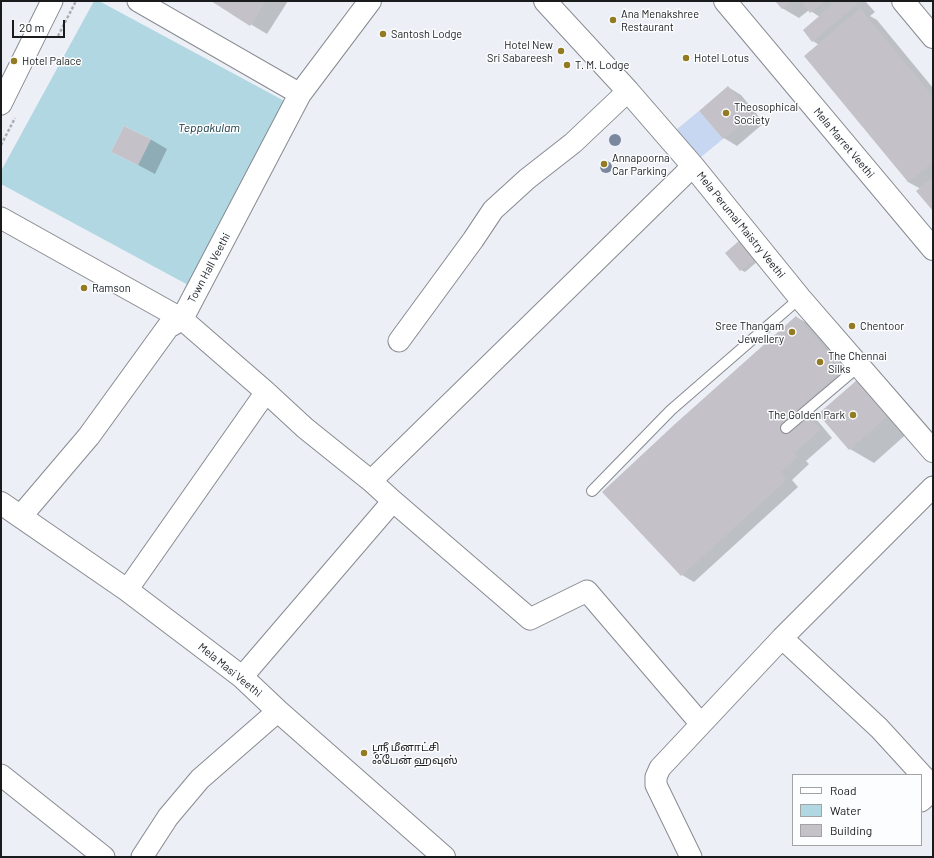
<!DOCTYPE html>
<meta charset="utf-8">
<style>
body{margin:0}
#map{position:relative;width:934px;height:858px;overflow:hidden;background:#ecf0f6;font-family:Barlow,sans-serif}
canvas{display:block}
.frame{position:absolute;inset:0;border:2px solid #191b1d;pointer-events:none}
.legend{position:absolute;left:792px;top:774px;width:130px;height:72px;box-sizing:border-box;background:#fcfdfe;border:1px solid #a1a3a4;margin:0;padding:5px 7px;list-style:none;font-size:12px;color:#191b1d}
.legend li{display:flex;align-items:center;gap:8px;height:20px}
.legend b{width:20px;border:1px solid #a1a3a4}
.scale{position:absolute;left:12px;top:20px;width:53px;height:18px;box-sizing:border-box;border:2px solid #191b1d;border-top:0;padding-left:5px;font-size:12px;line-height:14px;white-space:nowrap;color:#191b1d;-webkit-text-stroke:3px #fcfdfe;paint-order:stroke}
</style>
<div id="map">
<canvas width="934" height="858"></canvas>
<div class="frame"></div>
<ul class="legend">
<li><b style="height:5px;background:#fff"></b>Road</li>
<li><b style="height:11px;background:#b1d7e3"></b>Water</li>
<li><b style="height:11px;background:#c4c2c8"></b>Building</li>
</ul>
<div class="scale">20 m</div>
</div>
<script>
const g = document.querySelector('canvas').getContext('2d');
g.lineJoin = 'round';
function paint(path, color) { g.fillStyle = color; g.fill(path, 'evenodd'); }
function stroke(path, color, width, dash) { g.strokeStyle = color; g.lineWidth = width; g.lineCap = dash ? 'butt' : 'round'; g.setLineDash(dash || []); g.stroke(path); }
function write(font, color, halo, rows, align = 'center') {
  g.font = font + ' Barlow,"Noto Sans Tamil",sans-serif'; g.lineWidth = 3; g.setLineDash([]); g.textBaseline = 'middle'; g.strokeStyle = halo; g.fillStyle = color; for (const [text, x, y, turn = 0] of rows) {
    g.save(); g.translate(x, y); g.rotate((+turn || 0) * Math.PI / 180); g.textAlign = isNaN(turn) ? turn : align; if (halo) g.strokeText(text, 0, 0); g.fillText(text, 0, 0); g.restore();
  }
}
paint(new Path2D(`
 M699 111 723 139 695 162 671 134Z`), '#c7d6f1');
paint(new Path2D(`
 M94 1H99L290 104 190 286 1 184V171ZM124 126 151 139 138 165 111 152Z`), '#b1d7e3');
paint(new Path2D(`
 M212 1H288L267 34Z
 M776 1H865L875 12 870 16 877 20 933 88V209L921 189 908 182 819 45 813 41 820 17 809 10 799 18 782 8Z
 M728 87 741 95 764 123 737 146 724 138Z
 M150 139 167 149 155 174 112 151Z
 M740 242 758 261 745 272 741 270Z
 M796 317 809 324 855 377 812 414 832 438 806 461 809 464 792 480 798 487 694 582 682 575Z
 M857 381 911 430 874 463 850 449Z`), '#0003');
paint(new Path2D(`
 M211 1H265L250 26Z
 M775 1H791L782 9Z
 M806 1H825L810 13 803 4Z
 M829 1H858L859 2 812 42 803 30 832 5Z
 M860 9 933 97V162L908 182 804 56Z
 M728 86 752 115 723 139 699 111Z
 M124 126 151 139 138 165 111 152Z
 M933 177V211L916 191Z
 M740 240 755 259 740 271 725 253Z
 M796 316 843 369 800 407 820 430 794 453 797 457 780 472 786 480 681 576 602 492 675 424Z
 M857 380 888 415 849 450 818 414Z`), '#c4c2c8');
const service = new Path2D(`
 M786 428 858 367
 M592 491 671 410 800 298`);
const minor = new Path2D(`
 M138 1 300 94
 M1 104 52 1
 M1 218 182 319 266 392 305 428 371 481
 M399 341 473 240 493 210 527 179 573 143 628 91
 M393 501 530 619 587 591 701 724
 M127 590 266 392
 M782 638 879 728 933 787
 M242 677 393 501 371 481 693 166
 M1 775 104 857
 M921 801 933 790
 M142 857 168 817 200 779 278 711
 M691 857 656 785V777L660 768 782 638 933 487`);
const tertiary = new Path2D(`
 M545 1 628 91 693 166 800 298 933 451
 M21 516 89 436 168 327 182 319 300 94 370 1`);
const secondary = new Path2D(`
 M1 503 127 590 242 677 278 711 444 857`);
const primary = new Path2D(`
 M725 1 933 249
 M903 1 933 37`);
stroke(service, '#878a90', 12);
stroke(minor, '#878a90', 23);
stroke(tertiary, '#878a90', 24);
stroke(secondary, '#878a90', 24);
stroke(primary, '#878a90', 24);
stroke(new Path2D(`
 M58 36 76 1
 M1 145 15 118`), '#aaadb2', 2.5, [3, 2]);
stroke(service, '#fff', 10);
stroke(minor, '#fff', 21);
stroke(tertiary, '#fff', 22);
stroke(secondary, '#fff', 22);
stroke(primary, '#fff', 22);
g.fillStyle = '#7a879f';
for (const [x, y] of [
 [615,140],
 [606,167]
]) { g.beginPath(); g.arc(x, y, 6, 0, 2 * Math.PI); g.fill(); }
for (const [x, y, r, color] of [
 [613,20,4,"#927b22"],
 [383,34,4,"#927b22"],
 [561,51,4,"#927b22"],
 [686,58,4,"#927b22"],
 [14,61,4,"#927b22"],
 [567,65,4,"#927b22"],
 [726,113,4,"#927b22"],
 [604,164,4,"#927b22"],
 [84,288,4,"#927b22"],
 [852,326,4,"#927b22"],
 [792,332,4,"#927b22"],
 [820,362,4,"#927b22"],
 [853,415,4,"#927b22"],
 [364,753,4,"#927b22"]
]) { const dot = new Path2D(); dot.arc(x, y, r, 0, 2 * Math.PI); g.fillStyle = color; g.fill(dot); stroke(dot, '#fcfdfe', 1.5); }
write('11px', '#191b1d', '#fcfdfe', [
 ["Ana Menakshree",621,14],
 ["Restaurant",621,27],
 ["Santosh Lodge",391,34],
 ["Hotel New",553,45,"right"],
 ["Sri Sabareesh",553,58,"right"],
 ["Hotel Lotus",694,58],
 ["Hotel Palace",22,61],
 ["T. M. Lodge",575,65],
 ["Theosophical",734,107],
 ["Society",734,120],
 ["Annapoorna",612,158],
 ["Car Parking",612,171],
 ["Ramson",92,288],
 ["Sree Thangam",784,326,"right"],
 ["Jewellery",784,339,"right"],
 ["Chentoor",860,326],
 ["The Chennai",828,356],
 ["Silks",828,369],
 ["The Golden Park",845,415,"right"],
 ["ஶ்ரீ மீனாட்சி",372,747],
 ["ஃபேன் ஹவுஸ்",372,760]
], 'left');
write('11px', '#191b1d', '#fcfdfe', [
 ["Mela Marret Veethi",844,143,50],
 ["Mela Perumal Maistry Veethi",741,225,51],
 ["Town Hall Veethi",209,268,-62],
 ["Mela Masi Veethi",230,670,39]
]);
write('italic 12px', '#0c313a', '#fcfdfe', [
 ["Teppakulam",209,128]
]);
</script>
